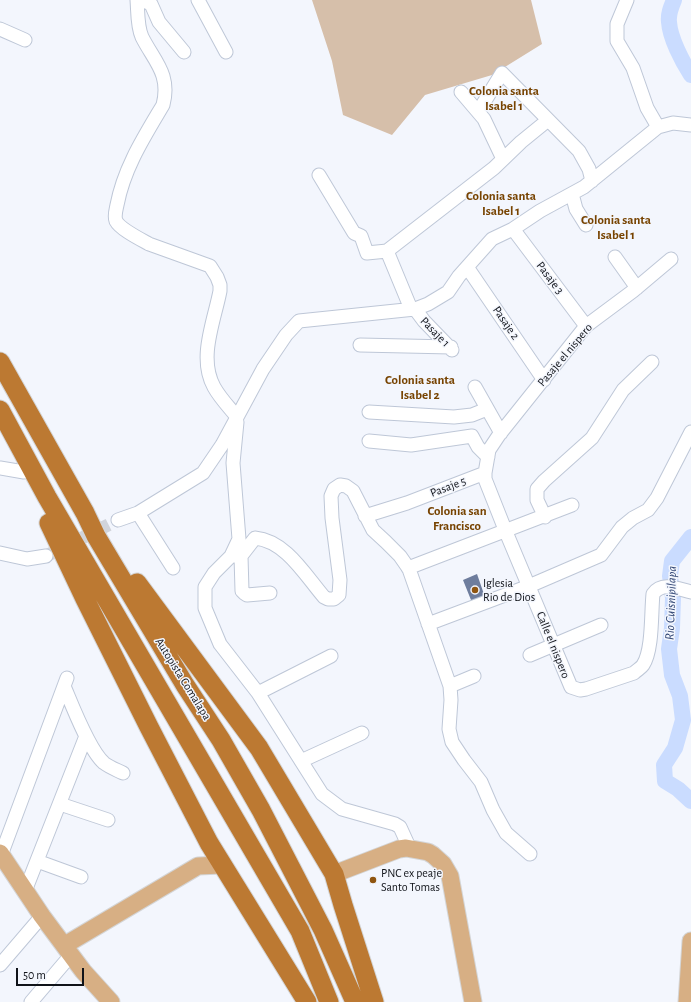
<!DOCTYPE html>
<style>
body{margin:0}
#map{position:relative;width:691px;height:1002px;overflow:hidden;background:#f3f6fd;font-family:"Alegreya Sans",sans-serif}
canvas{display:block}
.scale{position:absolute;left:16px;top:968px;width:68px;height:18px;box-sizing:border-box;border:2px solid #101319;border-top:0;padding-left:5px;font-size:12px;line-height:14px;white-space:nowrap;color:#101319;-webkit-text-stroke:3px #f3f6fd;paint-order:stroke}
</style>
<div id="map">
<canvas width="691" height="1002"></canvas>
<div class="scale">50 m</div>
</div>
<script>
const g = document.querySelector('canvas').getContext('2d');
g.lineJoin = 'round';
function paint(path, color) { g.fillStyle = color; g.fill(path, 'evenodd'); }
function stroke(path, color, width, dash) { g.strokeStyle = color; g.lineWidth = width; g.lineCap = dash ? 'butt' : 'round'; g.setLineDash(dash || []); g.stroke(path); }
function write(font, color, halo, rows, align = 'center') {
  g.font = font + ' "Alegreya Sans",sans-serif'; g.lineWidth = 3; g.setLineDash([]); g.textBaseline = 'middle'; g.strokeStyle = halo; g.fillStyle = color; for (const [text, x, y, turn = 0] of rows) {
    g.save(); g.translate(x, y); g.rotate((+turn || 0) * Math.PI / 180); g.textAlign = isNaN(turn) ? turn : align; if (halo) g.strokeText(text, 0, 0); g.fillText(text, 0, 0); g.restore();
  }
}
paint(new Path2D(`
 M312 0H531L542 44 492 75 425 95 392 135 343 115 332 61Z`), '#d6bfaa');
stroke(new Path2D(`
 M674 0C671 7 668 14 669 22 670 38 682 61 691 75
 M691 537 672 561 670 576 673 598 672 628 669 649 672 675 680 696 683 720 675 748 664 765 665 781 678 789 691 801`), '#cadcff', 16);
paint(new Path2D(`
 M477 574 486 600 473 605 463 580Z`), '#6e7d9d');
stroke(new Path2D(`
 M46 556 118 520`), '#d1d4db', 13, [13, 6]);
const minor = new Path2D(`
 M137 0C138 11 137 26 142 37 154 61 171 74 163 105 144 137 124 168 117 205 116 210 114 216 116 221 120 229 140 239 149 244L210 266 217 277 220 285V291C214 322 198 358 214 387 220 398 229 407 237 417
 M198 0 226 52
 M627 0 617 24V41L633 68 647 108 658 127
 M146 2 151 4 159 22 184 52
 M0 29 25 40
 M461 92 484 119 503 159
 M478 112 502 73 579 151 589 169 592 181
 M319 175 354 233 361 236 367 253 387 251 494 168 521 142 548 120
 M572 194 576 209 586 225
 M513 229 586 326
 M387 251 411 309
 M615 257 637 288
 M671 259 633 291 586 326 499 435 489 450 485 473V479L506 532 571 687 580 690 586 689 634 673C637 670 641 668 643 665 653 650 651 612 653 594 662 581 678 589 691 592
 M467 267 544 380
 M415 309 424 321 452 350
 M360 345 451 347
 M475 387 501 433
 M369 412 454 417 472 415 487 409
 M237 422 233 463 239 539 231 556 214 573 205 587V608L220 644 258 693 322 794 342 809 395 824 400 827 410 849
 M369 441 411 445 472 436 478 447 488 457
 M0 468 24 472
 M138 513 173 568
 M365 516 407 503 485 473
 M545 517 537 500V489L544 481 592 438 623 390 652 362
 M118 520 138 513 203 473 222 445 263 369 286 335 299 321 415 309 428 304 448 292 459 276 492 239 513 229 540 211 584 187 658 127 673 123 691 125
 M0 553 27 559 46 556
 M231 556H241L255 538C286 541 305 575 324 597L328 599H334L339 595 340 580 332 518 331 496 334 489 340 485 346 486 353 491 373 530 386 542 400 556 409 569 450 686 451 700 449 729 452 742 464 760 481 782 493 810 506 833 530 854
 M241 556 242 591 244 593 247 595 270 593
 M408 568 572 505
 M428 624 529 586 601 555 622 527 633 518 648 510 657 498 691 432
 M530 655 601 625
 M64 686C72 705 89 750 104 763 109 767 117 770 123 773
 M450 686 474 676
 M258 693 331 656
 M301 761 362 733
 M60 804 108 820
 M0 858 67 678
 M37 861 81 877
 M25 891 86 736
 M0 965 42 916
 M31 1002 71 955`);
const major = new Path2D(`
 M0 853 42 916 83 971 111 1002
 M334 874 399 849 406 848 428 852 433 855 443 864 450 876 473 1002
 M65 945 198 866 222 865
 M687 1002 691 941`);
const highway = new Path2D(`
 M0 362 85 513 96 536 185 685 221 740 261 810 323 930 355 1002
 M0 410 47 497 300 931 329 1002
 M49 523 85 599 149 727 209 843 307 1002
 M137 583 259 748 334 874 343 905 374 1002`);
stroke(minor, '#bec7d7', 15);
stroke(major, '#d4d5d6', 19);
stroke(highway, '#d4d5d6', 21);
stroke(minor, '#fff', 13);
stroke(major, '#d7af84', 17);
stroke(highway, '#bc7932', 19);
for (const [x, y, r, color] of [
 [475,590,4,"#8f5510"],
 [373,880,4,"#8f5510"]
]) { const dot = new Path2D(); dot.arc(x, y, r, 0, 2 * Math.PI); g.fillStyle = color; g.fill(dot); stroke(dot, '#f3f6fd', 1.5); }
write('12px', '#101319', '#f3f6fd', [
 ["Pasaje 3",550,278,53],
 ["Pasaje 2",506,323,56],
 ["Pasaje 1",435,332,46],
 ["Pasaje el nispero",565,355,-50],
 ["Pasaje 5",448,487,-21],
 ["Calle el nispero",553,645,68],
 ["Autopista Comalapa",183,679,58]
]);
write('12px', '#101319', '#f3f6fd', [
 ["Iglesia",483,583],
 ["Rio de Dios",483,597],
 ["PNC ex peaje",381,873],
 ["Santo Tomas",381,887]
], 'left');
write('bold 13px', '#774300', '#f3f6fd', [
 ["Colonia santa",504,91],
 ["Isabel 1",504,106],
 ["Colonia santa",501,196],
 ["Isabel 1",501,211],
 ["Colonia santa",616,220],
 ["Isabel 1",616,235],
 ["Colonia santa",420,380],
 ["Isabel 2",420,395],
 ["Colonia san",457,511],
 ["Francisco",457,526]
]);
write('italic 13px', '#314674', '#f3f6fd', [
 ["Rio Cuisnipilapa",671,603,-88]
]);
</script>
